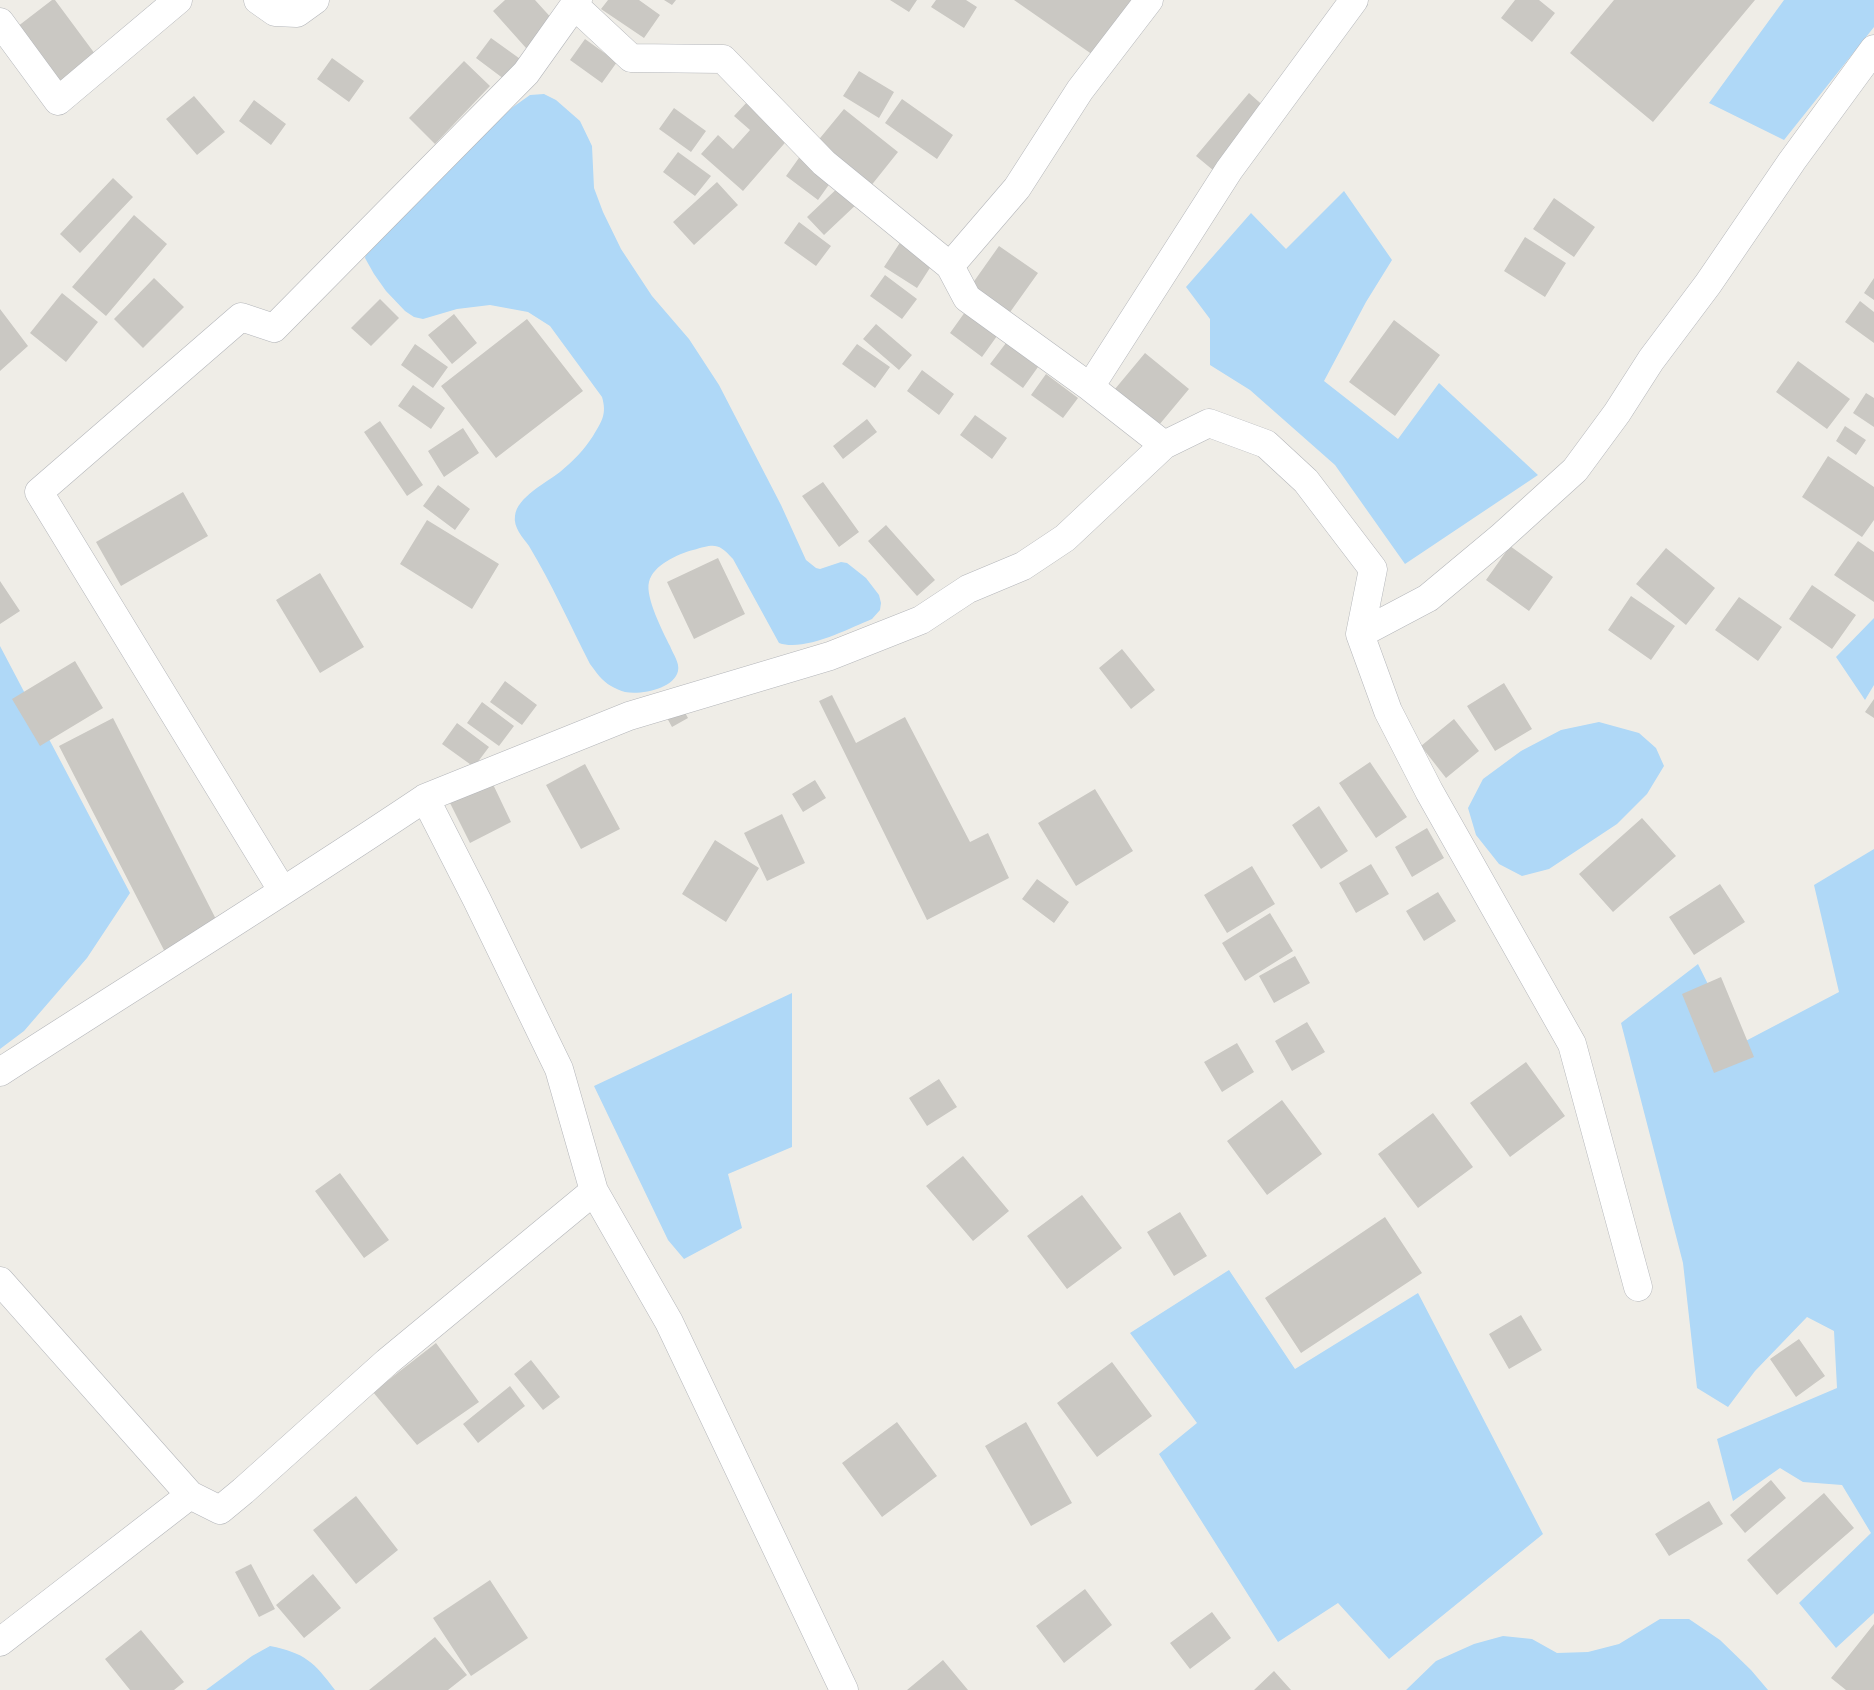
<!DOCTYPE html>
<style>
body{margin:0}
canvas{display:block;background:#efede7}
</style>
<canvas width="1874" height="1690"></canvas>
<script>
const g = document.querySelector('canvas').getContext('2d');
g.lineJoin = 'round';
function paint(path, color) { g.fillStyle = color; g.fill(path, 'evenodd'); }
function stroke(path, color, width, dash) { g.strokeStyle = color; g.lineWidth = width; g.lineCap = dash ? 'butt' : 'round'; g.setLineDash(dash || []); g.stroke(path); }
paint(new Path2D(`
 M1784 0H1874V27L1784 140 1709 103Z
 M544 94 556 100 580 121 592 146 594 188 603 212 621 249 652 296 689 339 719 385 781 505 806 560 816 568 820 569 841 562 847 563 866 578 879 595 881 603 880 610 872 619C848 629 804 652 779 643L733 559C718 542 714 544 693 550 678 554 653 565 649 582 645 597 663 632 670 646 673 654 680 663 678 671 674 689 641 695 625 692 621 691 615 688 611 686 602 681 596 672 590 664 570 625 552 584 529 546 523 538 513 527 515 516 517 497 546 483 560 472 573 461 584 450 593 436 602 421 607 414 602 397L550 326 528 312 490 305 457 309 423 319 414 317 405 311 386 291 374 274 365 258 367 251 472 144 513 107 530 95Z
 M1344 191 1392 260 1366 302 1324 381 1398 439 1439 383 1538 475 1405 564 1335 465 1250 390 1210 365V319L1186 287 1251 213 1286 249Z
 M1874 618V685L1865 700 1836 657Z
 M0 646 130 893 87 958 24 1031 0 1049Z
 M1599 722 1639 733 1656 748 1664 766 1647 794 1617 824 1549 869 1522 876 1499 864 1476 835 1468 808 1483 779 1521 751 1561 730Z
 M1874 849V1613L1836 1648 1799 1603 1871 1533 1842 1485 1803 1482 1780 1468 1733 1501 1717 1439 1837 1388 1834 1331 1807 1317 1755 1371 1728 1407 1697 1388 1683 1263 1621 1023 1698 964 1738 1045 1839 992 1814 885Z
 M792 993V1147L728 1174 742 1228 684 1259 668 1240 594 1086Z
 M1229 1270 1295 1369 1418 1293 1543 1534 1389 1659 1338 1603 1278 1642 1159 1454 1197 1423 1130 1333Z
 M1660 1619H1689L1720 1640 1751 1670 1768 1690H1406L1436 1661 1474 1644 1503 1636 1532 1639 1557 1653 1588 1652 1619 1644Z
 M270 1646C305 1653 314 1662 335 1690H206L252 1656Z`), '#afd8f7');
paint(new Path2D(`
 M52 0H55L98 58 58 89 13 30Z
 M505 0H535L555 22 526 48 493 11Z
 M608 0H639L660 15 644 38 601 9Z
 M664 0H676L672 5Z
 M890 0H917L909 12Z
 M936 0H966L977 7 964 28 931 7Z
 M1014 0H1149L1106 64Z
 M1515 0H1539L1555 13 1532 42 1501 18Z
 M1614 0H1755L1653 122 1570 53Z
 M491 38 523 61 508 82 476 58Z
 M585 39 617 62 602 83 570 60Z
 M332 58 364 81 349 102 317 79Z
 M464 61 490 86 435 144 409 118Z
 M859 71 894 92 879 118 843 96Z
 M1249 93 1277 118 1225 180 1196 156Z
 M194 96 225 132 197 155 166 119Z
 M902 99 953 135 937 159 885 123Z
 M254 100 286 124 271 145 239 121Z
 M748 101 790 137 743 191 701 154 718 135 733 149 750 130 734 116Z
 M674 108 706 131 691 152 659 129Z
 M844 109 898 152 870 187 816 143Z
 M678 152 711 176 695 196 663 172Z
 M801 155 833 179 818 200 786 176Z
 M113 178 133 197 80 253 60 234Z
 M717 182 738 205 694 245 673 222Z
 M843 183 860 201 824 235 807 217Z
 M1554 198 1595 227 1574 257 1533 229Z
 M134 215 167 244 106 316 72 287Z
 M799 222 831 246 816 266 784 243Z
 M1525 237 1566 263 1545 297 1504 271Z
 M903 238 935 260 917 288 884 267Z
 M999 246 1038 273 1008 315 970 287Z
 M885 275 917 299 902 319 870 296Z
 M154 278 184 307 143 348 114 319Z
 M1874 278V300L1864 293Z
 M62 293 98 322 66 362 30 333Z
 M380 299 399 318 371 346 351 328Z
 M1860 301 1874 312V343L1845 322Z
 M0 309 28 346 0 371Z
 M965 312 997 336 982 357 950 333Z
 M454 314 477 343 452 364 428 335Z
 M527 319 583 391 496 458 441 386Z
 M1394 320 1440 355 1395 416 1349 382Z
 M876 324 912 355 899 370 863 339Z
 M1006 343 1038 367 1023 388 990 364Z
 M415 344 448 367 433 388 401 365Z
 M857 344 890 367 875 388 842 364Z
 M1145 353 1189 389 1154 431 1110 395Z
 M1798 361 1850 399 1827 429 1776 392Z
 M922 370 954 394 939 415 907 391Z
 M1046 374 1078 398 1063 418 1031 395Z
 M413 385 445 408 431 429 398 406Z
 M1866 393 1874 398V427L1853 413Z
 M975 415 1007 438 992 459 960 435Z
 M867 419 877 432 843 459 833 446Z
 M380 421 423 485 407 496 364 432Z
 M1845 426 1866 440 1856 455 1836 441Z
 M463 428 479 453 444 477 428 451Z
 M1828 456 1874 487V520L1862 537 1802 497Z
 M823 482 859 532 839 547 802 496Z
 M438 485 470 509 455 530 423 506Z
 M183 492 208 536 121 586 96 542Z
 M427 520 499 564 472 609 400 564Z
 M886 525 935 580 917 596 868 541Z
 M1858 541 1874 552V602L1834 575Z
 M1510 546 1553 577 1529 611 1486 580Z
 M1666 548 1715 588 1686 625 1636 584Z
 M718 558 745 614 694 639 667 582Z
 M320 573 364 647 320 673 276 600Z
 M0 581 20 611 0 624Z
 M1812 585 1856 615 1832 649 1789 619Z
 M1631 596 1675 626 1651 660 1608 630Z
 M1739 597 1782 627 1758 661 1715 630Z
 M1122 649 1155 690 1131 709 1099 668Z
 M75 661 103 708 40 746 12 699Z
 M505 681 537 705 522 725 490 702Z
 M1504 683 1532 729 1495 751 1467 706Z
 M832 695 856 743 905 717 970 842 988 833 1009 878 927 920 819 701Z
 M677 698 688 718 672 727 661 707Z
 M1874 699V718L1865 712Z
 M482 702 514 726 499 746 467 723Z
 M113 718 220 927 166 954 59 746Z
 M1454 719 1479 751 1446 778 1421 746Z
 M457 723 489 747 474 767 442 744Z
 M1370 762 1407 817 1376 838 1339 783Z
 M585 764 620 829 581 849 546 785Z
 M490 778 511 822 470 843 448 799Z
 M815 780 826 798 803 812 792 794Z
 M1095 789 1133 851 1076 886 1038 823Z
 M1319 806 1348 851 1321 869 1292 825Z
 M782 814 805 863 767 881 744 833Z
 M1642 818 1676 856 1613 912 1579 874Z
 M1427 828 1444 858 1412 877 1395 847Z
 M715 840 759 868 726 922 682 894Z
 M1371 864 1389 894 1356 913 1339 883Z
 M1252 866 1275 904 1227 933 1204 895Z
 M1037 879 1069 902 1054 923 1022 899Z
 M1720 884 1745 922 1694 955 1669 917Z
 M1438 892 1456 921 1424 941 1406 911Z
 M1270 913 1293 951 1245 981 1222 943Z
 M1295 956 1310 983 1274 1003 1259 976Z
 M1721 977 1754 1057 1714 1073 1682 994Z
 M1307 1022 1325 1052 1292 1071 1275 1041Z
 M1237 1043 1254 1072 1222 1092 1204 1062Z
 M1526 1062 1565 1116 1510 1157 1470 1103Z
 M939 1079 957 1107 927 1126 909 1098Z
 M1282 1100 1322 1154 1267 1195 1227 1141Z
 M1433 1113 1473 1167 1418 1208 1378 1154Z
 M963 1156 1009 1211 973 1241 926 1186Z
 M340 1173 389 1240 364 1258 315 1191Z
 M1082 1195 1122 1248 1067 1289 1027 1236Z
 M1180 1212 1207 1256 1174 1276 1147 1232Z
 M1385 1217 1422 1273 1301 1353 1265 1298Z
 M1521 1315 1542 1350 1509 1369 1489 1334Z
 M1799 1339 1825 1376 1796 1397 1770 1359Z
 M436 1343 479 1402 417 1445 373 1392Z
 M531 1360 560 1397 543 1410 514 1374Z
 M1112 1362 1152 1416 1097 1457 1057 1403Z
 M510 1386 525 1406 478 1443 463 1424Z
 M897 1422 937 1476 882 1517 842 1463Z
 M1026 1422 1072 1503 1031 1526 985 1446Z
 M1771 1480 1786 1498 1745 1533 1730 1515Z
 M1824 1493 1854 1528 1777 1595 1747 1560Z
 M356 1496 398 1550 356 1584 313 1530Z
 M1709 1501 1723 1524 1669 1556 1655 1534Z
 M251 1564 275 1609 259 1617 235 1572Z
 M313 1574 341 1608 304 1638 276 1605Z
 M490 1580 528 1638 471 1676 433 1618Z
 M1085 1589 1112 1625 1064 1663 1036 1626Z
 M1212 1612 1231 1638 1190 1669 1170 1643Z
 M1874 1624V1690H1846L1831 1678Z
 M141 1630 184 1682 174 1690H130L105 1659Z
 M435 1637 467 1675 448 1690H369Z
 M943 1660 968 1690H907Z
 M1274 1671 1291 1690H1254Z`), '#cac8c3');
const minor = new Path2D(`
 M258 0 275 12 297 13 315 0
 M1149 0 1080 90 1017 188 950 266 967 298 1090 387 1164 445
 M574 5 631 58 723 59 824 163 950 266
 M0 22 58 101 178 0
 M1090 387 1229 170 1354 0
 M1360 634 1428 598 1500 538 1575 470 1617 413 1651 360 1708 284 1792 161 1874 49
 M425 798 629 716 830 656 921 620 968 589 1023 566 1065 538 1164 445 1209 423 1266 444 1306 481 1373 569 1360 634 1388 711 1429 791 1572 1044 1638 1287
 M282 890 39 492 241 317 274 328 526 73 578 0
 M0 1072C141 981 285 892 425 798L477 900 559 1069 594 1191 669 1322 844 1690
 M0 1281 190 1495 0 1642
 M190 1495 220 1510 243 1491 387 1362 594 1191`);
stroke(minor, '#b4b6ba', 29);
stroke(minor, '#fff', 28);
</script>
